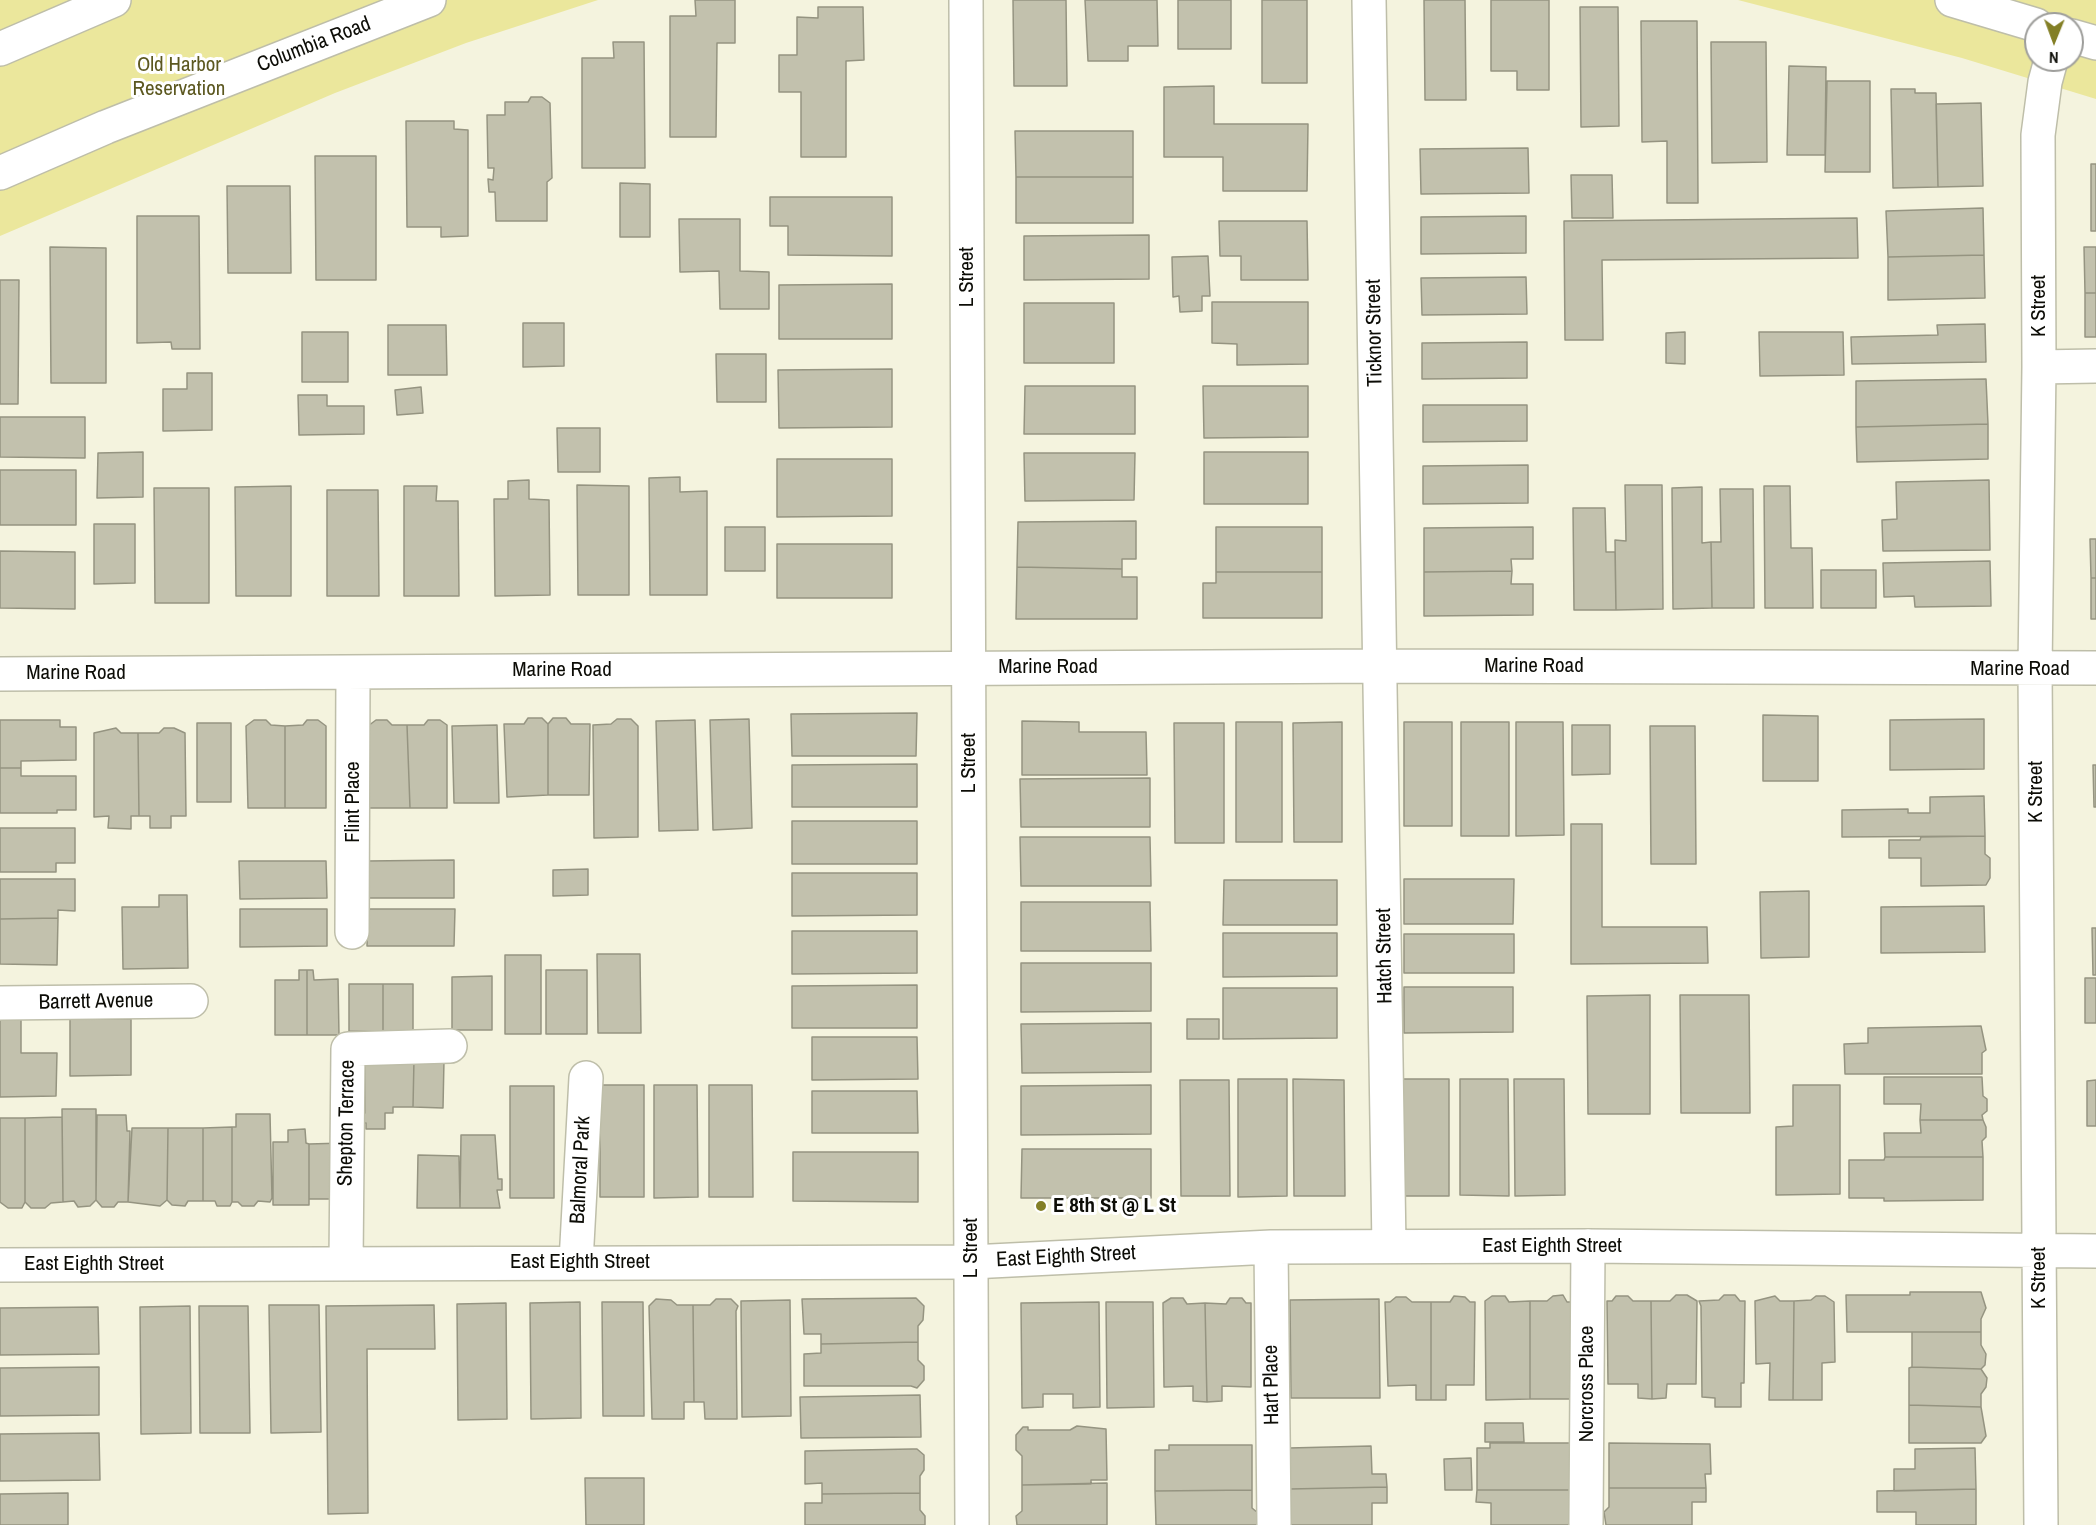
<!DOCTYPE html>
<style>
body{margin:0}
#map{position:relative;width:2096px;height:1525px;overflow:hidden;background:#f4f3de;font-family:"Archivo Narrow",sans-serif}
canvas{display:block}
.north{position:absolute;left:2024px;top:12px;width:60px;height:60px;box-sizing:border-box;background:#fff;border:2px solid #9e9e9b;border-radius:50%;rotate:181deg;font-size:16px;font-weight:700;line-height:24px;text-align:center;color:#0c0c06}
.north::after{content:'';display:block;margin:auto;width:21px;height:27px;background:#837f26;clip-path:polygon(50% 0,100% 100%,50% 72%,0 100%)}
</style>
<div id="map">
<canvas width="2096" height="1525"></canvas>
<div class="north">N</div>
</div>
<script>
const g = document.querySelector('canvas').getContext('2d');
g.lineJoin = 'round';
function paint(path, color) { g.fillStyle = color; g.fill(path, 'evenodd'); }
function stroke(path, color, width, dash) { g.strokeStyle = color; g.lineWidth = width; g.lineCap = dash ? 'butt' : 'round'; g.setLineDash(dash || []); g.stroke(path); }
function write(font, color, halo, rows, align = 'center') {
  g.font = font + ' "Archivo Narrow",sans-serif'; g.lineWidth = 6; g.setLineDash([]); g.textBaseline = 'middle'; g.strokeStyle = halo; g.fillStyle = color; for (const [text, x, y, turn = 0] of rows) {
    g.save(); g.translate(x, y); g.rotate((+turn || 0) * Math.PI / 180); g.textAlign = isNaN(turn) ? turn : align; if (halo) g.strokeText(text, 0, 0); g.fillText(text, 0, 0); g.restore();
  }
}
paint(new Path2D(`
 M0 0H598L466 43 335 93 0 236Z
 M1738 0H2096V99L1962 58ZM2036 24H2072V60H2036Z`), '#ebe79c');
const building = new Path2D(`
 M695 0H735V43H717L716 137H670V16H696Z
 M1013 0H1066L1067 86H1014Z
 M1085 0H1157L1158 46H1128V61H1088Z
 M1178 0H1231V49H1178Z
 M1262 0H1307V83H1262Z
 M1424 0H1465L1466 100H1425Z
 M1491 0H1549V90H1517V71H1491Z
 M818 7H863L864 60 846 61V157H801V92H779V55H797V17L818 18Z
 M1580 7H1618L1619 126 1581 127Z
 M1641 21H1697L1698 203H1667V141L1642 142Z
 M613 42H644L645 168H582V58H614Z
 M1711 42H1766L1767 162 1712 163Z
 M1789 66 1826 67 1825 155H1787Z
 M1827 81H1870V172H1825Z
 M1214 86V124H1308L1307 191H1223V157H1164V87Z
 M1891 89H1915V93H1936L1938 187 1893 188Z
 M531 97H542L550 103 552 178 547 182V221H496L495 192H489L488 179 493 180 494 168H488L487 115H505V102H528Z
 M1981 103 1983 186 1938 187 1936 104Z
 M406 121H454V129L468 130V236L441 237V227H407Z
 M1015 131H1133V177H1016Z
 M1528 148 1529 193 1421 194 1420 149Z
 M315 156H376V280H316Z
 M2091 164H2096V231H2091Z
 M1571 175H1612L1613 218H1572Z
 M1016 177H1133V223H1016Z
 M620 183 650 184V237H620Z
 M227 186H290L291 273H228Z
 M770 197H892V256L788 255V226H770Z
 M1983 208 1984 255 1888 257 1886 211Z
 M137 216H199L200 349H172L171 342 137 343Z
 M1526 216V253L1421 254V217Z
 M1857 218 1858 258 1602 260 1603 340H1565L1564 221Z
 M679 219H740V271L769 272V309H720L719 271 680 272Z
 M1219 221H1307L1308 280H1241V256H1220Z
 M1149 235V279L1024 280V236Z
 M50 247 106 248V383H51Z
 M2084 247H2096V293H2085Z
 M1984 255 1985 298 1888 300V257Z
 M1208 256 1210 296H1202V311L1180 312 1179 296 1173 297 1172 257Z
 M1526 277 1527 314 1422 315 1421 278Z
 M0 280H19L18 404H0Z
 M892 284V339H779V285Z
 M2085 293H2096V337H2085Z
 M1212 302H1308V364L1237 365V344L1212 343Z
 M1024 303H1114V363H1024Z
 M523 323H564V366L523 367Z
 M1985 324 1986 362 1852 364 1851 337 1938 335 1937 325Z
 M388 325H446L447 375H388Z
 M302 332H348V382H302Z
 M1685 332V364L1666 363V333Z
 M1759 332H1843L1844 375 1760 376Z
 M1527 342V378L1422 379V343Z
 M716 354H766V402H717Z
 M892 369V427L779 428 778 370Z
 M187 373H212V430L163 431V389H187Z
 M1986 379 1988 424 1856 427V381Z
 M1025 386H1135V434H1024Z
 M1203 386H1308V437L1204 438Z
 M421 387 423 413 397 415 395 390Z
 M298 395H327V406H364V434L299 435Z
 M1423 405H1527V441L1423 442Z
 M0 417H85V458L0 457Z
 M1988 424V459L1857 462 1856 427Z
 M557 428H600V472H558Z
 M143 452V497L97 498 98 453Z
 M1204 452H1308V504H1204Z
 M1024 453H1135L1134 500 1025 501Z
 M777 459H892V516L777 517Z
 M1528 465V503L1423 504V466Z
 M0 470H76V525H0Z
 M680 477V492L707 491V595H650L649 478Z
 M529 480V499L549 500 550 595 495 596 494 499H508V481Z
 M1989 480 1990 550 1883 551 1882 520 1897 519 1896 482Z
 M577 485 629 486V595H578Z
 M1625 485H1662L1663 609 1616 610 1615 540 1626 541Z
 M291 486V596H236L235 487Z
 M404 486H437L436 501H458L459 596H404Z
 M1764 486H1790L1791 548H1812L1813 608H1765Z
 M1702 487V543L1711 542 1712 608 1673 609 1672 488Z
 M154 488H209V603H155Z
 M1720 489H1753L1754 608H1712L1711 542H1721Z
 M327 490H378L379 596H327Z
 M1573 508H1605L1606 552H1615L1616 610H1574Z
 M1136 521V559H1122V569L1017 567 1018 522Z
 M94 524H135V583L94 584Z
 M725 527H765V571H725Z
 M1216 527H1322V572H1216Z
 M1533 527V559H1511L1512 571 1424 572V528Z
 M2090 539H2096V578H2091Z
 M777 544H892V598H777Z
 M0 551 75 552V609L0 608Z
 M1990 561 1991 606 1915 607 1914 596 1884 597 1883 563Z
 M1017 567 1122 569V577H1137V619H1016Z
 M1821 570H1876V608H1821Z
 M1512 571 1511 584H1533V615L1424 616V572Z
 M1216 572H1322V618H1203V583H1216Z
 M2091 578H2096V619H2091Z
 M917 713 916 756H792L791 714Z
 M1763 715 1818 716V781H1763Z
 M528 718H542L548 724V795L507 797 504 724H524Z
 M553 718H566L571 724H590L589 795H548V724Z
 M617 719H631L638 726V837L594 838 593 725 611 724Z
 M749 719 752 828 713 830 710 720Z
 M1984 719V769L1890 770V720Z
 M0 720H60V727H76V760L21 761V768H0Z
 M254 720H266L271 725 285 726V808H248L246 726Z
 M307 720H318L326 726V808H285V726L303 725Z
 M376 720H387L392 725H407L410 808H369L368 726Z
 M428 720H440L447 725V808H410L407 725H424Z
 M695 720 698 830 659 831 656 721Z
 M1022 721 1079 722V732H1146L1147 775H1022Z
 M1236 722H1282V842H1236Z
 M1342 722V842H1294L1293 723Z
 M1404 722H1452V826H1404Z
 M1461 722H1509V836H1461Z
 M1516 722H1563L1564 835 1516 836Z
 M197 723H231V802H197Z
 M1174 723H1224V843H1175Z
 M497 725 499 803H454L452 726Z
 M1572 725H1610V774L1572 775Z
 M1650 726H1695L1696 864H1651Z
 M116 728 121 733H138L139 816H131V829L108 828 109 816 94 817V733Z
 M164 728H174L185 733 186 816H171V828H150V816H139L138 733H159Z
 M917 764V807H792V765Z
 M2093 765H2096V807H2094Z
 M0 768H21V776H76V810H57V813H0Z
 M1150 778V827H1021L1020 779Z
 M1984 796 1985 836 1842 837V810L1908 809V813H1930V797Z
 M792 821H917V864H792Z
 M1571 824H1602V927H1707L1708 963 1571 964Z
 M0 828H75V863H56V872H0Z
 M1985 836V854L1990 858V878L1986 885 1921 886V858H1889V840H1920L1921 837Z
 M1020 837H1150L1151 886H1021Z
 M454 860V898H367V861Z
 M239 861H326L327 898 240 899Z
 M588 869V895L553 896V870Z
 M792 873H917V915L792 916Z
 M0 879H75V911L58 910V918L0 919Z
 M1404 879H1514L1513 924H1404Z
 M1224 880H1337V925H1223Z
 M1809 891V957L1761 958 1760 892Z
 M159 895H187L188 968 123 969 122 907H159Z
 M1021 902H1150L1151 951H1021Z
 M1984 906 1985 952 1881 953V907Z
 M240 909H327V946L240 947Z
 M368 909H455L454 946H367Z
 M58 918 57 965 0 964V919Z
 M2092 928H2096V975H2093Z
 M792 931H917V973L792 974Z
 M1223 933H1337V976L1223 977Z
 M1404 934H1514V973H1404Z
 M597 954H640L641 1033H598Z
 M505 955H541V1034H505Z
 M1021 963H1151V1011L1021 1012Z
 M299 970H307V1035H275V980H299Z
 M307 970H313L314 980 338 979 339 1035H307Z
 M546 970H587V1034H546Z
 M492 976V1030H452V977Z
 M2085 978H2096V1023H2085Z
 M349 984H383V1032L349 1031Z
 M383 984H413V1032H383Z
 M917 985V1028H792V986Z
 M1404 987H1513V1032L1404 1033Z
 M1223 988H1337V1038L1223 1039Z
 M1650 995V1114H1588L1587 996Z
 M1680 995H1749L1750 1113H1681Z
 M0 1019H21V1053H57L56 1096 0 1097Z
 M70 1019H131V1075L70 1076Z
 M1187 1019H1219V1039H1187Z
 M1151 1023V1072L1022 1073 1021 1024Z
 M1981 1026 1986 1050 1982 1053V1074H1845L1844 1044 1868 1043V1028Z
 M812 1037H917L918 1079 812 1080Z
 M365 1059H414L413 1107H393V1113H385V1129H366V1123H360V1113H365Z
 M414 1059 444 1060 443 1108 413 1107Z
 M1884 1077H1982L1983 1096 1987 1099V1111L1982 1115 1983 1120H1920L1921 1104H1884Z
 M1238 1079H1287V1196L1238 1197Z
 M1293 1079 1344 1080 1345 1196H1294Z
 M1399 1079H1449V1196H1399Z
 M1460 1079H1508L1509 1196 1460 1195Z
 M1514 1079H1564L1565 1195 1515 1196Z
 M1180 1080H1229L1230 1196H1181Z
 M2096 1080V1126H2087V1081Z
 M600 1085H644V1197H600Z
 M654 1085H697L698 1197 654 1198Z
 M709 1085H752L753 1197H709Z
 M1151 1085V1134L1021 1135V1086Z
 M1793 1085H1840V1194L1776 1195V1127L1793 1126Z
 M510 1086H554V1198H510Z
 M812 1091H917L918 1133H812Z
 M62 1109H96V1200L90 1206 78 1207 74 1201 63 1202Z
 M236 1114H270L272 1198 270 1202 258 1201 254 1206H242L238 1202H232V1127H236Z
 M97 1115H126L127 1131H130L128 1202H118L114 1207H102L96 1200Z
 M62 1117 63 1202 51 1203 45 1208H31L25 1202V1118Z
 M0 1118H25V1202L22 1208H8L0 1202Z
 M1920 1120H1983L1986 1127V1137L1982 1141 1983 1157H1885L1884 1133H1921Z
 M232 1127V1202L230 1206H217L215 1201H203V1128Z
 M132 1128H168L167 1200 160 1206 128 1202Z
 M168 1128H203V1201H188L185 1206 172 1205 167 1200Z
 M305 1129 306 1143 309 1144V1205H273V1142H288V1130Z
 M461 1135H495L498 1179H502V1190H497L500 1208H460Z
 M344 1143V1199H309V1144Z
 M1022 1149H1151V1198H1021Z
 M793 1152H918V1202L793 1201Z
 M418 1155 459 1156 460 1208H417Z
 M1885 1157H1983V1200L1884 1201V1198H1849V1160H1884Z
 M1910 1292H1981L1986 1308 1981 1319V1332H1847L1846 1295H1910Z
 M1563 1295 1567 1302H1573V1399H1530V1301H1547L1553 1296Z
 M1676 1295H1687L1697 1301 1696 1384H1667L1666 1398 1652 1399 1651 1301H1670Z
 M1724 1295H1735L1740 1301H1745L1744 1383H1741V1407H1715V1398L1702 1397 1701 1306 1699 1301 1719 1300Z
 M1454 1296 1465 1297 1470 1302H1475L1474 1385H1446V1400H1431V1302H1450Z
 M1492 1296H1505L1509 1302 1530 1301V1399L1486 1400 1485 1301Z
 M1616 1296H1628L1633 1301H1651L1652 1399 1638 1398V1384H1608L1607 1301H1612Z
 M1775 1296 1780 1301H1794L1793 1400H1769L1770 1363 1756 1364 1755 1301Z
 M1816 1296H1825L1834 1302 1835 1362 1822 1363V1400H1793L1794 1301 1811 1300Z
 M1396 1297H1406L1412 1302H1431V1400H1416V1385L1388 1386 1385 1302H1390Z
 M916 1298 924 1306 923 1320 918 1326V1342L821 1344V1334H804L802 1299Z
 M1171 1298H1183L1187 1304 1205 1303 1207 1402 1193 1401V1386L1164 1387 1163 1303Z
 M1230 1298H1242L1246 1303H1251V1387L1222 1386V1401L1207 1402 1205 1303 1226 1304Z
 M656 1299 671 1300 677 1305H693L694 1402H684V1419H652L649 1306Z
 M716 1299H731L738 1306 736 1311 737 1419H705L704 1402H694L693 1305H710Z
 M1379 1299 1380 1398H1291L1290 1300Z
 M790 1300 791 1416 742 1417 741 1301Z
 M580 1302 581 1418 531 1419 530 1303Z
 M602 1302H643L644 1416H603Z
 M1099 1302 1100 1407 1073 1408V1394H1043V1407L1022 1408 1021 1303Z
 M1106 1302H1153L1154 1407 1107 1408Z
 M506 1303 507 1419 458 1420 457 1304Z
 M269 1305H319L321 1432 271 1433Z
 M434 1305 435 1349H367L368 1513 328 1514 326 1306Z
 M190 1306 191 1433 141 1434 140 1307Z
 M199 1306H248L250 1433H200Z
 M98 1307 99 1354 0 1355V1308Z
 M1912 1332H1981V1345L1986 1354 1985 1365 1981 1369 1912 1367Z
 M918 1342V1360L924 1366V1380L917 1388 911 1386H804V1354L821 1353V1344Z
 M99 1367V1415L0 1416V1368Z
 M1912 1367 1981 1369 1987 1378 1986 1387 1981 1394V1407L1909 1405V1368Z
 M920 1395 921 1437 801 1438 800 1397Z
 M1909 1405 1981 1407 1986 1436 1981 1443H1909Z
 M1485 1423H1523L1524 1442H1485Z
 M1077 1426 1106 1429 1107 1480H1091V1484L1022 1485V1456L1016 1450V1435L1023 1427H1028V1430H1070Z
 M99 1433 100 1480 0 1481V1434Z
 M1490 1443H1573L1574 1490H1477V1448H1490Z
 M1609 1443 1710 1444 1711 1474H1705L1706 1488H1609Z
 M1169 1445H1252V1490L1155 1491V1450H1169Z
 M1371 1446 1372 1474H1386L1387 1487 1290 1489 1289 1448Z
 M1975 1448 1976 1489 1894 1491V1469H1915V1449Z
 M912 1449H917L924 1455V1470L920 1476V1493L822 1494V1483L805 1484V1451Z
 M1471 1458 1472 1490H1445L1444 1459Z
 M585 1478H644V1525H586Z
 M1107 1483V1525H1017L1016 1516 1022 1511V1485Z
 M1387 1487V1503H1372V1525H1285L1290 1489Z
 M1609 1488H1706V1502H1692V1525H1606L1604 1512 1609 1507Z
 M1976 1489V1525H1916V1512H1877V1491Z
 M1252 1490V1508L1258 1513 1257 1525H1156L1155 1491Z
 M1477 1490H1574L1576 1525H1491V1503L1476 1502Z
 M68 1493V1525H0V1494Z
 M920 1493V1510L925 1516V1525H805V1503H822V1494Z`);
paint(building, '#c2c1ad');
stroke(building, '#959481', 1.5);
const street = new Path2D(`
 M1369 0 1389 1246
 M2039 367 2096 366
 M0 674 1381 666 2096 668
 M352 932 353 672
 M0 1003 191 1001
 M1271 1247 1274 1523
 M576 1262 586 1078
 M346 1263 348 1049 450 1046
 M0 1265 971 1262 1271 1247 1588 1246 2096 1251
 M1586 1523 1588 1246
 M2041 1525 2035 669 2039 367 2038 135 2045 82 2051 60`);
const secondary = new Path2D(`
 M1952 0 2036 25
 M2072 36 2096 43
 M0 49 114 0
 M0 173 106 127 429 0`);
const primary = new Path2D(`
 M966 0 972 1525`);
stroke(street, '#bebea9', 36);
stroke(secondary, '#bebea9', 36);
stroke(primary, '#bebea9', 36);
stroke(street, '#fff', 33);
stroke(secondary, '#fff', 33);
stroke(primary, '#fff', 33);
for (const [x, y, r, color] of [
 [1041,1206,6,"#837f26"]
]) { const dot = new Path2D(); dot.arc(x, y, r, 0, 2 * Math.PI); g.fillStyle = color; g.fill(dot); stroke(dot, '#fff', 2); }
write('21px', '#0c0c06', '#fff', [
 ["Columbia Road",314,45,-21],
 ["L Street",967,277,-90],
 ["K Street",2039,306,-90],
 ["Ticknor Street",1375,333,-91],
 ["Marine Road",1534,666],
 ["Marine Road",1048,667],
 ["Marine Road",2020,669],
 ["Marine Road",562,670],
 ["Marine Road",76,673],
 ["L Street",969,763,-90],
 ["K Street",2036,792,-90],
 ["Flint Place",353,802,-90],
 ["Hatch Street",1385,956,-91],
 ["Barrett Avenue",96,1002,-1],
 ["Shepton Terrace",347,1123,-89],
 ["Balmoral Park",581,1170,-87],
 ["East Eighth Street",1552,1246],
 ["L Street",971,1248,-90],
 ["East Eighth Street",1066,1257,-3],
 ["East Eighth Street",580,1262],
 ["East Eighth Street",94,1264],
 ["K Street",2039,1278,-90],
 ["Norcross Place",1587,1384,-90],
 ["Hart Place",1272,1385,-91]
]);
write('21px', '#5c5820', '#fff', [
 ["Old Harbor",179,65],
 ["Reservation",179,89]
]);
write('bold 21px', '#0c0c06', '#fff', [
 ["E 8th St @ L St",1053,1206]
], 'left');
</script>
